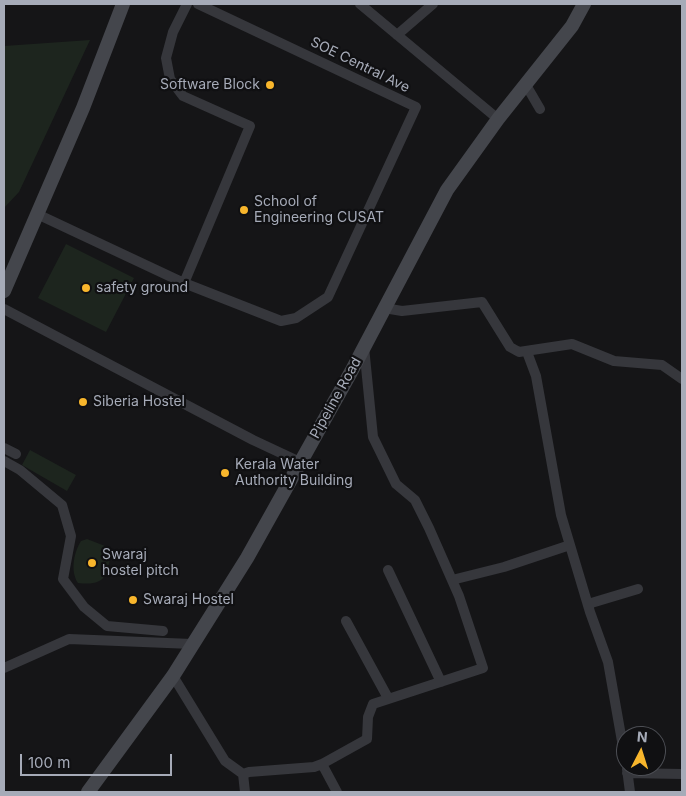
<!DOCTYPE html>
<style>
body{margin:0}
#map{position:relative;width:686px;height:796px;overflow:hidden;background:#151517;font-family:Inter,sans-serif}
canvas{display:block}
.frame{position:absolute;inset:0;border:5px solid #a6abb8;pointer-events:none}
.north{position:absolute;left:616px;top:726px;width:50px;height:50px;box-sizing:border-box;background:#101012;border:1px solid #4c4e54;border-radius:50%;rotate:5deg;font-size:14px;font-weight:700;line-height:20px;text-align:center;color:#a6abb8}
.north::after{content:'';display:block;margin:auto;width:18px;height:22px;background:#f8b62c;clip-path:polygon(50% 0,100% 100%,50% 72%,0 100%)}
.scale{position:absolute;left:20px;top:754px;width:152px;height:22px;box-sizing:border-box;border:2px solid #a6abb8;border-top:0;padding-left:6px;font-size:15px;line-height:18px;white-space:nowrap;color:#a6abb8;-webkit-text-stroke:4px #101012;paint-order:stroke}
</style>
<div id="map">
<canvas width="686" height="796"></canvas>
<div class="frame"></div>
<div class="north">N</div>
<div class="scale">100 m</div>
</div>
<script>
const g = document.querySelector('canvas').getContext('2d');
g.lineJoin = 'round';
function paint(path, color) { g.fillStyle = color; g.fill(path, 'evenodd'); }
function stroke(path, color, width, dash) { g.strokeStyle = color; g.lineWidth = width; g.lineCap = dash ? 'butt' : 'round'; g.setLineDash(dash || []); g.stroke(path); }
function write(font, color, halo, rows, align = 'center') {
  g.font = font + ' Inter,sans-serif'; g.lineWidth = 4.5; g.setLineDash([]); g.textBaseline = 'middle'; g.strokeStyle = halo; g.fillStyle = color; for (const [text, x, y, turn = 0] of rows) {
    g.save(); g.translate(x, y); g.rotate((+turn || 0) * Math.PI / 180); g.textAlign = isNaN(turn) ? turn : align; if (halo) g.strokeText(text, 0, 0); g.fillText(text, 0, 0); g.restore();
  }
}
paint(new Path2D(`
 M90 40 19 192 4 208V46Z
 M66 244 134 278 106 332 38 298Z
 M30 450 76 475 67 491 22 465Z
 M87 539 105 546 111 552C107 576 106 586 78 583 70 571 74 552 81 541Z`), '#1d251e');
stroke(new Path2D(`
 M360 4 498 119
 M397 35 433 4
 M526 85 540 109
 M37 214 184 283 281 321 296 318 328 297 416 107 198 4
 M184 283 250 126 183 96 170 79 166 58 173 32 187 4
 M384 308 402 311 482 302 510 347 519 352 572 344 614 361 662 365 682 379
 M4 309 253 440 300 462
 M527 352 536 376 561 515 590 612 608 662 626 764
 M4 448 16 454
 M4 461 20 470 62 505 71 536 63 579 84 607 107 626 163 631
 M388 570 441 682
 M452 580 504 567 570 545
 M588 604 638 589
 M346 621 388 698
 M4 668 69 639 192 644
 M173 676 225 761 243 774 245 792
 M322 764 337 792
 M627 769 630 792
 M627 773 682 774
 M243 774 249 772 314 767 322 764 367 739 368 717 373 704 483 668 459 596 429 528 415 500 396 484 373 437 364 347`), '#36373c', 10);
stroke(new Path2D(`
 M4 291 83 108 123 4
 M88 792 173 676 247 558 351 372 447 190 498 119 572 26 584 4`), '#44464c', 14);
for (const [x, y, r, color] of [
 [270,85,5,"#f8b62c"],
 [244,210,5,"#f8b62c"],
 [86,288,5,"#f8b62c"],
 [83,402,5,"#f8b62c"],
 [225,473,5,"#f8b62c"],
 [92,563,5,"#f8b62c"],
 [133,600,5,"#f8b62c"]
]) { const dot = new Path2D(); dot.arc(x, y, r, 0, 2 * Math.PI); g.fillStyle = color; g.fill(dot); stroke(dot, '#101012', 2); }
write('14px', '#a6abb8', '#101012', [
 ["SOE Central Ave",360,65,26],
 ["Pipeline Road",336,398,-61]
]);
write('14px', '#a6abb8', '#101012', [
 ["Software Block",260,85,"right"],
 ["School of",254,202],
 ["Engineering CUSAT",254,218],
 ["safety ground",96,288],
 ["Siberia Hostel",93,402],
 ["Kerala Water",235,465],
 ["Authority Building",235,481],
 ["Swaraj",102,555],
 ["hostel pitch",102,571],
 ["Swaraj Hostel",143,600]
], 'left');
</script>
